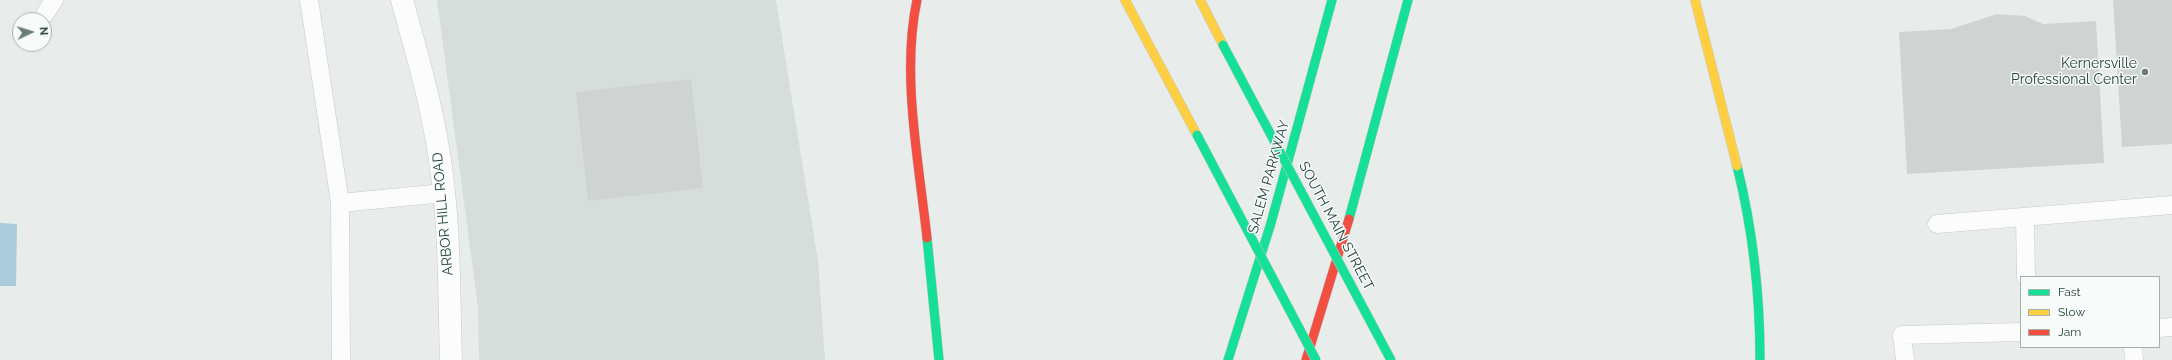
<!DOCTYPE html>
<style>
body{margin:0}
#map{position:relative;width:2172px;height:360px;overflow:hidden;background:#e8edeb;font-family:Raleway,sans-serif}
canvas{display:block}
.legend{position:absolute;left:2020px;top:276px;width:140px;height:72px;box-sizing:border-box;background:#f7fbfa;border:1px solid #a3b1af;margin:0;padding:5px 7px;list-style:none;font-size:12px;color:#25413e}
.legend li{display:flex;align-items:center;gap:8px;height:20px}
.legend b{width:20px;border:1px solid #a3b1af}
.north{position:absolute;left:12px;top:12px;width:40px;height:40px;box-sizing:border-box;background:#f7fbfa;border:1px solid #a3b1af;border-radius:50%;rotate:86deg;font-size:11px;font-weight:700;line-height:16px;text-align:center;color:#25413e}
.north::after{content:'';display:block;margin:auto;width:14px;height:18px;background:#697d7b;clip-path:polygon(50% 0,100% 100%,50% 72%,0 100%)}
</style>
<div id="map">
<canvas width="2172" height="360"></canvas>
<ul class="legend">
<li><b style="height:5px;background:#16e098"></b>Fast</li>
<li><b style="height:5px;background:#ffcf43"></b>Slow</li>
<li><b style="height:5px;background:#f24e42"></b>Jam</li>
</ul>
<div class="north">N</div>
</div>
<script>
const g = document.querySelector('canvas').getContext('2d');
g.lineJoin = 'round';
function paint(path, color) { g.fillStyle = color; g.fill(path, 'evenodd'); }
function stroke(path, color, width, dash) { g.strokeStyle = color; g.lineWidth = width; g.lineCap = dash ? 'butt' : 'round'; g.setLineDash(dash || []); g.stroke(path); }
function write(font, color, halo, rows, align = 'center') {
  g.font = font + ' Raleway,sans-serif'; g.lineWidth = 3; g.setLineDash([]); g.textBaseline = 'middle'; g.strokeStyle = halo; g.fillStyle = color; for (const [text, x, y, turn = 0] of rows) {
    g.save(); g.translate(x, y); g.rotate((+turn || 0) * Math.PI / 180); g.textAlign = isNaN(turn) ? turn : align; if (halo) g.strokeText(text, 0, 0); g.fillText(text, 0, 0); g.restore();
  }
}
paint(new Path2D(`
 M437 0H776L818 261 825 360H479L478 308Z`), '#d6dedc');
paint(new Path2D(`
 M0 223 17 224 16 286H0Z`), '#aacbda');
paint(new Path2D(`
 M2113 0H2172V144L2122 147Z
 M1997 14 2025 16 2043 24 2096 21 2104 163 1907 174 1899 32 1951 29Z
 M691 79 703 188 588 201 576 92Z`), '#cfd4d3');
const lane = new Path2D(`
 M309 0 340 203 341 360
 M45 14 54 0
 M340 203 444 193
 M2025 217 2026 277
 M1937 224 2172 205
 M2159 328 2172 327
 M2133 347 2134 360
 M1905 360 1902 335 2021 332`);
const street = new Path2D(`
 M402 0C418 58 435 115 442 175 450 236 449 298 451 360`);
const fast = new Path2D(`
 M1737 166C1753 230 1760 294 1760 360
 M1349 219 1408 0
 M927 238 939 360
 M1228 360 1271 223 1332 0`);
const slow = new Path2D(`
 M1125 0 1197 135
 M1200 0 1223 45
 M1695 0 1737 166`);
const jam = new Path2D(`
 M917 0C901 74 919 163 927 238
 M1306 360 1349 219`);
stroke(lane, '#c5cac8', 19);
stroke(street, '#c5cac8', 23);
stroke(fast, '#c3cbca', 10);
stroke(slow, '#c3cbca', 10);
stroke(jam, '#c3cbca', 10);
stroke(lane, '#fcfcfc', 18);
stroke(street, '#fcfcfc', 22);
stroke(fast, '#16e098', 9);
stroke(slow, '#ffcf43', 9);
stroke(jam, '#f24e42', 9);
const fastBridge = new Path2D(`
 M1223 45 1391 360
 M1197 135 1316 360`);
stroke(fastBridge, '#c3cbca', 10, []);
stroke(fastBridge, '#16e098', 9);
for (const [x, y, r, color] of [
 [2145,72,4,"#697d7b"]
]) { const dot = new Path2D(); dot.arc(x, y, r, 0, 2 * Math.PI); g.fillStyle = color; g.fill(dot); stroke(dot, '#f7fbfa', 1.5); }
write('14px', '#25413e', '#f7fbfa', [
 ["Kernersville",2137,64],
 ["Professional Center",2137,80]
], 'right');
write('14px', '#25413e', '#f7fbfa', [
 ["SALEM PARKWAY",1269,177,-74],
 ["ARBOR HILL ROAD",443,214,-95],
 ["SOUTH MAIN STREET",1336,226,62]
]);
</script>
